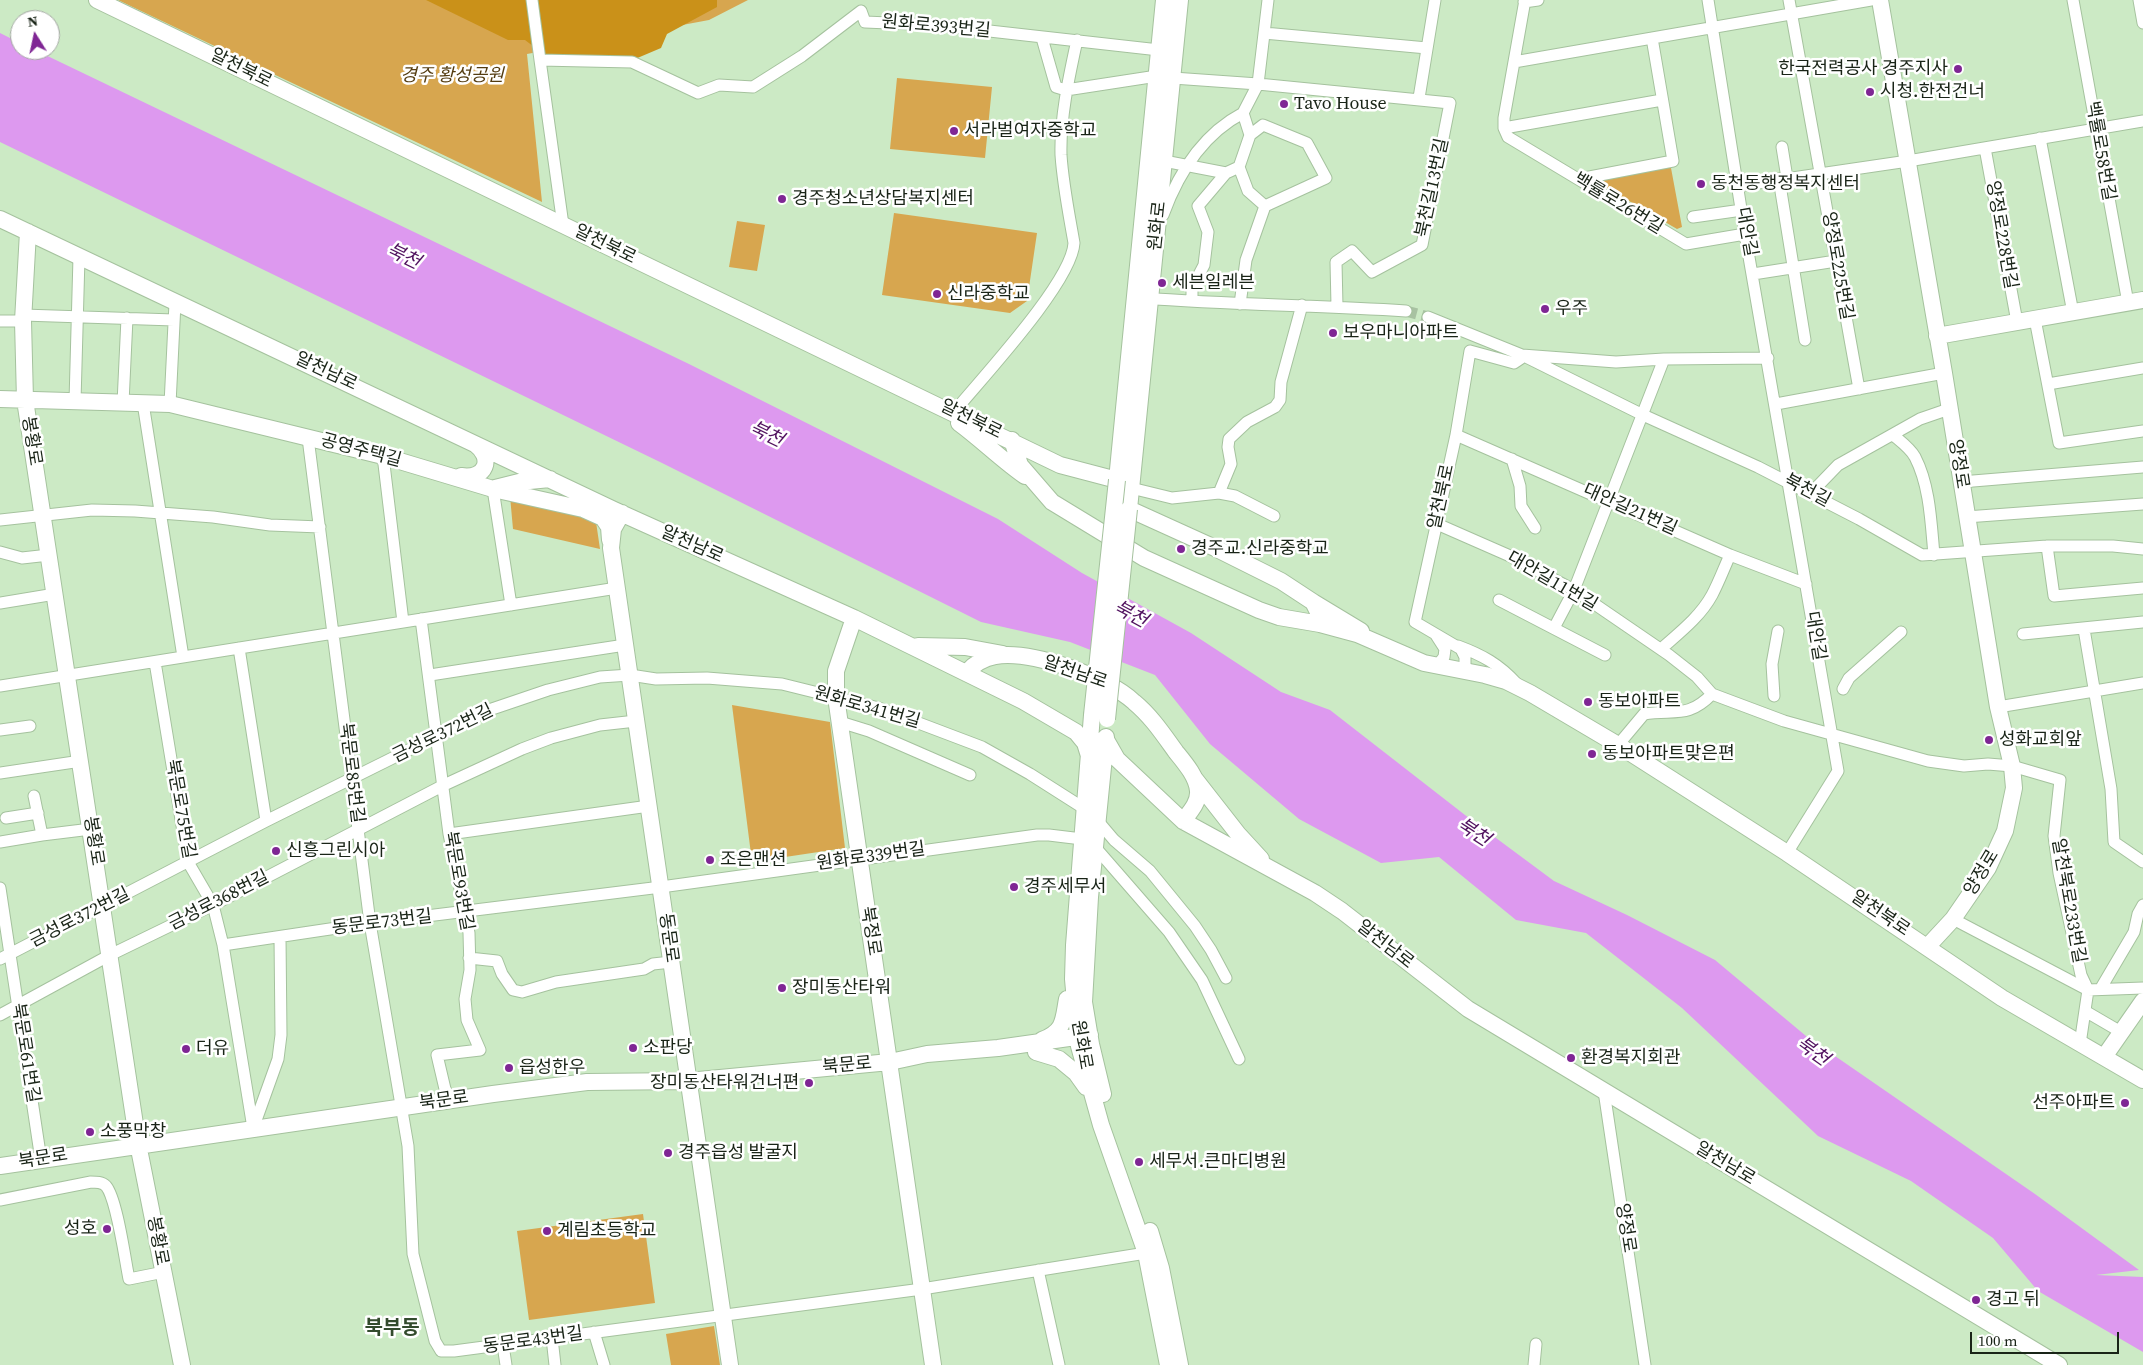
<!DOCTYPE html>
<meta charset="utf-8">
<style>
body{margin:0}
#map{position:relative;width:2143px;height:1365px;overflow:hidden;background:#cceac5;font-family:"Source Serif 4",serif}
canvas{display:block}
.north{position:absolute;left:10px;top:10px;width:50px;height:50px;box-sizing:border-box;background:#fff;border:1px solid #a3a7a2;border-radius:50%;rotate:350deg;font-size:14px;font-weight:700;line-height:20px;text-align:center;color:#192417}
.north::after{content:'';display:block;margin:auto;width:18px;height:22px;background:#7f2694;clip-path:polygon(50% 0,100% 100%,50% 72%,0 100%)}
.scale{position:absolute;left:1970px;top:1332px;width:149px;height:22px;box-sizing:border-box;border:2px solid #192417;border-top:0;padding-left:6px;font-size:15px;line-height:18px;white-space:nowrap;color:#192417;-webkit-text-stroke:4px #fff;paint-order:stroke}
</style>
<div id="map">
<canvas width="2143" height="1365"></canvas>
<div class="north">N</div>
<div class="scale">100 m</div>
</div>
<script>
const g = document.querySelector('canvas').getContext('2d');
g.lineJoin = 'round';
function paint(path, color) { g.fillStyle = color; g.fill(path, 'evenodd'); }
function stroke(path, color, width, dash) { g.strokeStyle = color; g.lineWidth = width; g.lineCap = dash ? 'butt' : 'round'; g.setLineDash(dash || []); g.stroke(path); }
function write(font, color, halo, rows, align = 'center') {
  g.font = font + ' "Source Serif 4","Noto Sans KR",serif'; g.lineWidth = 5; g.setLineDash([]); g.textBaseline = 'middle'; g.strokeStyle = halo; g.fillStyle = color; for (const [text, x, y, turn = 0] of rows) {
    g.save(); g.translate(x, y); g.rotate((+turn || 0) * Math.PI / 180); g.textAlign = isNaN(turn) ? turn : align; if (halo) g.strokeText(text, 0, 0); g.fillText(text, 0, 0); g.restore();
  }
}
paint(new Path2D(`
 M118 0H748L709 20 527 54 542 202Z
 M897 78 992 87 985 158 890 149Z
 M1666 166 1671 168 1682 227 1677 229 1588 177Z
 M894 213 1037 233 1027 301 1010 313 882 295Z
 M737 221 765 225 757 271 729 267Z
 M510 496 595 515 600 549 513 529Z
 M732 705 830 722 845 848 752 862Z
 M643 1214 655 1303 529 1320 517 1231Z
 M714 1326 720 1365H671L666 1334Z`), '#d7a64f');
paint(new Path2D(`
 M426 0H717V7L667 34 661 48 635 59 546 56 525 40H508Z`), '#ca9119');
paint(new Path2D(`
 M0 33 20 43V50H35L689 364 998 519 1082 573 1191 633 1281 692 1330 710 1465 815 1554 881 1627 915 1715 960 1806 1036 2035 1194 2139 1270 2096 1275 2143 1277V1352L2038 1291 1993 1238 1911 1181 1818 1136 1682 1008 1586 933 1516 920 1439 857 1381 863 1299 819 1210 744 1155 675 1070 642 981 622 660 462 0 142Z`), '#dd99ef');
stroke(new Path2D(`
 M1406 311 1428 317`), '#a8c2a2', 11, [11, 5.5]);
const street = new Path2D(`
 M532 0 540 60
 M1525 0 1504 118V128L1508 137 1686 244 1745 234
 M1708 0 1745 234 1838 771 1787 853
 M1789 0 1859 389
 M2073 0 2128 303
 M2139 0 2143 23
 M1524 2 1538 0
 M1264 33 1427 48
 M1042 38 1056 87 1066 90 1157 76
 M1514 62 1871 0
 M1173 78 1258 84 1450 103 1422 245 1372 272 1352 251 1336 262 1337 306
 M1419 98 1435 0
 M1243 113 1258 84 1268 0
 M1504 128 1662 100
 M1250 135 1263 125 1307 143 1326 178 1265 206
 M2040 138 2073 313
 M1782 147 1787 178
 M1985 148 2017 322
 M1164 161 1226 173 1239 167 1250 135 1243 113
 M1239 167 1248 191 1265 206 1246 260 1240 304
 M1579 179 1673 161 1652 38
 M1779 179 1805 340
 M1738 186 1908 161 2143 121
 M1163 215C1178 174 1203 134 1243 113
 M1693 217 1742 210
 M563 225 540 60 632 62 698 93 719 85 753 87 802 56 861 11 865 22 936 25 1159 50
 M1753 274 1836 261
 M1143 298C1231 305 1318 305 1406 311
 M1192 301V288L1204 265 1208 232 1198 206 1226 173
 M23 315 174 320
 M1428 317 1522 355 1643 415 1758 467 1859 519 1922 555 2047 546H2113L2143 549
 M2035 319 2059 443 2143 431
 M0 321H23
 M2048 384 2143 368
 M75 401 79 257
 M123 403 127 318
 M143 403 183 657
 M170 404 175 303
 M1776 404 1944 373
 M954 412C981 379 1072 282 1074 243 1069 214 1063 185 1061 155 1060 117 1069 77 1077 40
 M1456 435 1730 555 1806 584
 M1893 435C1900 441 1910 448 1915 457 1930 486 1931 523 1934 555
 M308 438 370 923 408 1146 413 1254 435 1341 441 1351H454L922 1289 1146 1253
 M383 456 403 622
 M1512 459 1520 486 1521 506 1535 528
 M1961 482 2143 467
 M1131 488 1172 498 1219 493 1235 496 1274 516
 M493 489 511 605
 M1219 493 1231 464 1228 447 1229 439 1247 422 1275 407 1280 400 1281 382 1302 305
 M1811 493 1838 465 1920 419 1949 409
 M1966 517 2143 504
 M0 520 92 510 135 511 213 517 270 525 320 527
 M1437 524 1510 556 1574 590 1669 655 1697 677 1712 694 1784 721 1928 761 1964 766 1988 764 2012 766 2060 780 2054 836 2059 873 2081 975 2088 990 2080 1044
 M2047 546 2054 596 2143 588
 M0 552 22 558 49 555
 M1499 600 1605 655
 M0 603 55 594
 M421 619 449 834 469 933 470 970 465 999 467 1020 480 1050 437 1055 445 1089 451 1100
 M1554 628 1574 590 1664 359
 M2084 629 2111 789 2114 842 2143 862
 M2023 634 2143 622
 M1436 635 1445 649 1444 657 1437 666
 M1458 646C1482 655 1499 664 1517 684
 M239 648 266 821
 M1661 649C1679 633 1700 617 1712 595 1719 582 1724 568 1730 555
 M155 662 188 862 213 905 223 945 253 1128
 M1465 672V657L1461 649 1415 622 1456 435 1470 351 1514 363 1520 359 1522 355 1616 362 1664 359 1768 358
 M430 675 625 645
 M0 686 617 588
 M1843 689 1849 678 1901 632
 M1774 696 1772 664 1778 631
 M1998 707 2143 683
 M840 722 869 731 970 775
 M0 730 30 726
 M1618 745 1644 714C1674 709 1688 719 1712 694
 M0 773 81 761
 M6 818 38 813
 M1097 820 1114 840 1150 871 1195 926 1211 950 1226 978
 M449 834 649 806
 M42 835 91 829
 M0 842 42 835 34 796
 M1095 847 1169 932 1202 980 1239 1059
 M0 888 41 1160
 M1953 919 2088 990 2143 988
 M223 945 370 923 661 887 1037 835H1049L1082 839
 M469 958 497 961 502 974 513 990 522 992 556 982 644 969 653 964 671 962
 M0 959 266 821 489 710 548 690 600 677 630 675 656 679 707 678 782 684 879 708 982 747 1030 774 1085 809
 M2101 988 2134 932 2138 914 2143 905
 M2085 1011 2121 1032
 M0 1015 110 955 213 905 444 785 522 749 551 738 600 725 636 721
 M1604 1091 1645 1365
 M254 1126 278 1059 281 1035 280 937
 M0 1200 91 1182C96 1182 102 1182 106 1186 117 1199 125 1260 129 1279L164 1272
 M1038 1270 1059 1365
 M594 1332 604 1365
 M552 1338 555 1365
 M503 1345 506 1365
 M1534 1365 1536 1344`);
const secondary = new Path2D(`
 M97 0 1060 465 1117 480 1164 0
 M1180 0 1129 509 1215 548 1281 581 1313 602 1319 614 1320 624
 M1880 0 1944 373 1998 707 2012 766 2014 788 2005 831 1988 868 1953 919 1928 946
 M0 219 614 510 854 618 1023 701 1076 732 1085 743 1089 756
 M28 232 23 321 25 400 138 1144 182 1365
 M1937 336 2143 300
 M0 399 170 404 383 456 493 489 583 509 603 518 609 527 610 540
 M959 423C982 440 1002 460 1025 476
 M1012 440 1020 465 1052 502 1144 558 1259 610 1279 617 1320 624 1357 634 1424 663 1485 675 1506 681 1530 693 1618 745 1787 853 2002 998 2143 1080
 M461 476C486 480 494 458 475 444
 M495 488 519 482 550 479
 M622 513 613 529 611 548 730 1365
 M1313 602 1361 631
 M854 618 836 671V697L933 1365
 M918 646 965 647 1003 654
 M966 673C974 664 983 658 995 656 1032 650 1107 677 1134 702 1151 716 1163 734 1176 752 1185 763 1197 777 1198 791 1199 803 1189 813 1183 821
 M1092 715 1074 945 1073 979 1079 1046 1101 1125 1146 1253 1168 1365
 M1105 738 1117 759 1183 821 1315 893 1342 911 1468 1009 2059 1365
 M1195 779 1238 834 1261 859
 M1042 1040C1065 1031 1063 1020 1067 999
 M1036 1052 1059 1059 1076 1073 1086 1087
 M2104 1057 2143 1001
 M1103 1094 1091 1044 1084 1002 1090 897 1106 737
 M0 1166 493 1094 587 1082 688 1081 890 1062 927 1054 998 1048 1090 1035
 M1150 1231 1161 1268 1180 1365`);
stroke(street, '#a5c29e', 13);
stroke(secondary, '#a5c29e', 18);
stroke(street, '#fff', 11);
stroke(secondary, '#fff', 16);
const secondaryBridge = new Path2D(`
 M1092 715 1117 480
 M1107 719 1129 509`);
stroke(secondaryBridge, '#a5c29e', 18, []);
stroke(secondaryBridge, '#fff', 16);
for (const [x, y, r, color] of [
 [1958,69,5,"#7f2694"],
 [1870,92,5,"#7f2694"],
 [1284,104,5,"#7f2694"],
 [954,131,5,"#7f2694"],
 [1701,184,5,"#7f2694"],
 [782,199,5,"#7f2694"],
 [1162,283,5,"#7f2694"],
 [937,294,5,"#7f2694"],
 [1545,309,5,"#7f2694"],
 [1333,333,5,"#7f2694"],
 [1181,549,5,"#7f2694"],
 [1588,702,5,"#7f2694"],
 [1989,740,5,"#7f2694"],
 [1592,754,5,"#7f2694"],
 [276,851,5,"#7f2694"],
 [710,860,5,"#7f2694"],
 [1014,887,5,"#7f2694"],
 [782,988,5,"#7f2694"],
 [633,1048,5,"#7f2694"],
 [186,1049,5,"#7f2694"],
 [1571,1058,5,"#7f2694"],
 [509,1068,5,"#7f2694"],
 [809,1083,5,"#7f2694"],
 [2125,1103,5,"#7f2694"],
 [90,1132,5,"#7f2694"],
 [668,1153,5,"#7f2694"],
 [1139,1162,5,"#7f2694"],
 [107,1229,5,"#7f2694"],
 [547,1231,5,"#7f2694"],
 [1976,1300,5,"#7f2694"]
]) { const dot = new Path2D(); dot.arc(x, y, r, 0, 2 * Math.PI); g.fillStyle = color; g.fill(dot); stroke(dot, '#fff', 2); }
write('18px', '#192417', '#fff', [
 ["원화로393번길",936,27,5],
 ["알천북로",241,69,26],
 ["백률로58번길",2100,151,80],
 ["북천길13번길",1433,188,-78],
 ["백률로26번길",1618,204,31],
 ["원화로",1158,226,-84],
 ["대안길",1746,232,80],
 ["양정로228번길",2001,235,80],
 ["알천북로",605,245,26],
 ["양정로225번길",1837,266,80],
 ["알천남로",326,372,25],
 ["알천북로",971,420,26],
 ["봉황로",31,441,81],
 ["공영주택길",361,451,15],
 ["양정로",1958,464,81],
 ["북천길",1807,491,28],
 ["알천북로",1442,497,-78],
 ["대안길21번길",1630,510,24],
 ["알천남로",692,545,24],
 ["대안길11번길",1552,582,30],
 ["대안길",1815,636,81],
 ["알천남로",1075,673,19],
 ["원화로341번길",867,708,16],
 ["금성로372번길",443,734,-26],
 ["북문로85번길",351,773,83],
 ["북문로75번길",180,809,80],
 ["봉황로",93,841,81],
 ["원화로339번길",871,857,-8],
 ["양정로",1982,873,-59],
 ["북문로93번길",458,881,80],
 ["금성로368번길",219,901,-27],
 ["알천북로233번길",2068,901,80],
 ["알천북로",1880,914,34],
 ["금성로372번길",80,918,-27],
 ["동문로73번길",382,923,-7],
 ["북정로",870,931,81],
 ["동문로",668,938,82],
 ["알천남로",1385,945,38],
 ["원화로",1081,1045,80],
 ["북문로61번길",25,1053,81],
 ["북문로",847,1066,-5],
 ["북문로",444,1101,-8],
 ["북문로",43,1159,-9],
 ["알천남로",1725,1164,31],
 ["양정로",1625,1228,81],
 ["봉황로",157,1241,79],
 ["동문로43번길",533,1341,-8]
]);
write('18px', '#192417', '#fff', [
 ["한국전력공사 경주지사",1948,69,"right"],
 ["시청.한전건너",1880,92],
 ["Tavo House",1294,104],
 ["서라벌여자중학교",964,131],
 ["동천동행정복지센터",1711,184],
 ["경주청소년상담복지센터",792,199],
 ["세븐일레븐",1172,283],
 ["신라중학교",947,294],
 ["우주",1555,309],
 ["보우마니아파트",1343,333],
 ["경주교.신라중학교",1191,549],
 ["동보아파트",1598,702],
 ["성화교회앞",1999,740],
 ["동보아파트맞은편",1602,754],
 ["신흥그린시아",286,851],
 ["조은맨션",720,860],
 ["경주세무서",1024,887],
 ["장미동산타워",792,988],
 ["소판당",643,1048],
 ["더유",196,1049],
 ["환경복지회관",1581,1058],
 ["읍성한우",519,1068],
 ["장미동산타워건너편",799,1083,"right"],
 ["선주아파트",2115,1103,"right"],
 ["소풍막창",100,1132],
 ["경주읍성 발굴지",678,1153],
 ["세무서.큰마디병원",1149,1162],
 ["성호",97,1229,"right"],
 ["계림초등학교",557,1231],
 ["경고 뒤",1986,1300]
], 'left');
write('italic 18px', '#543c10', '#fff', [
 ["경주 황성공원",452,76]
]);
write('italic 19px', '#51125f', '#fff', [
 ["북천",403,257,26],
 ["북천",766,435,26],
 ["북천",1130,615,28],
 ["북천",1473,833,33],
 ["북천",1812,1052,36]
]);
write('bold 20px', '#334b2d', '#fff', [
 ["북부동",392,1329]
]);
</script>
